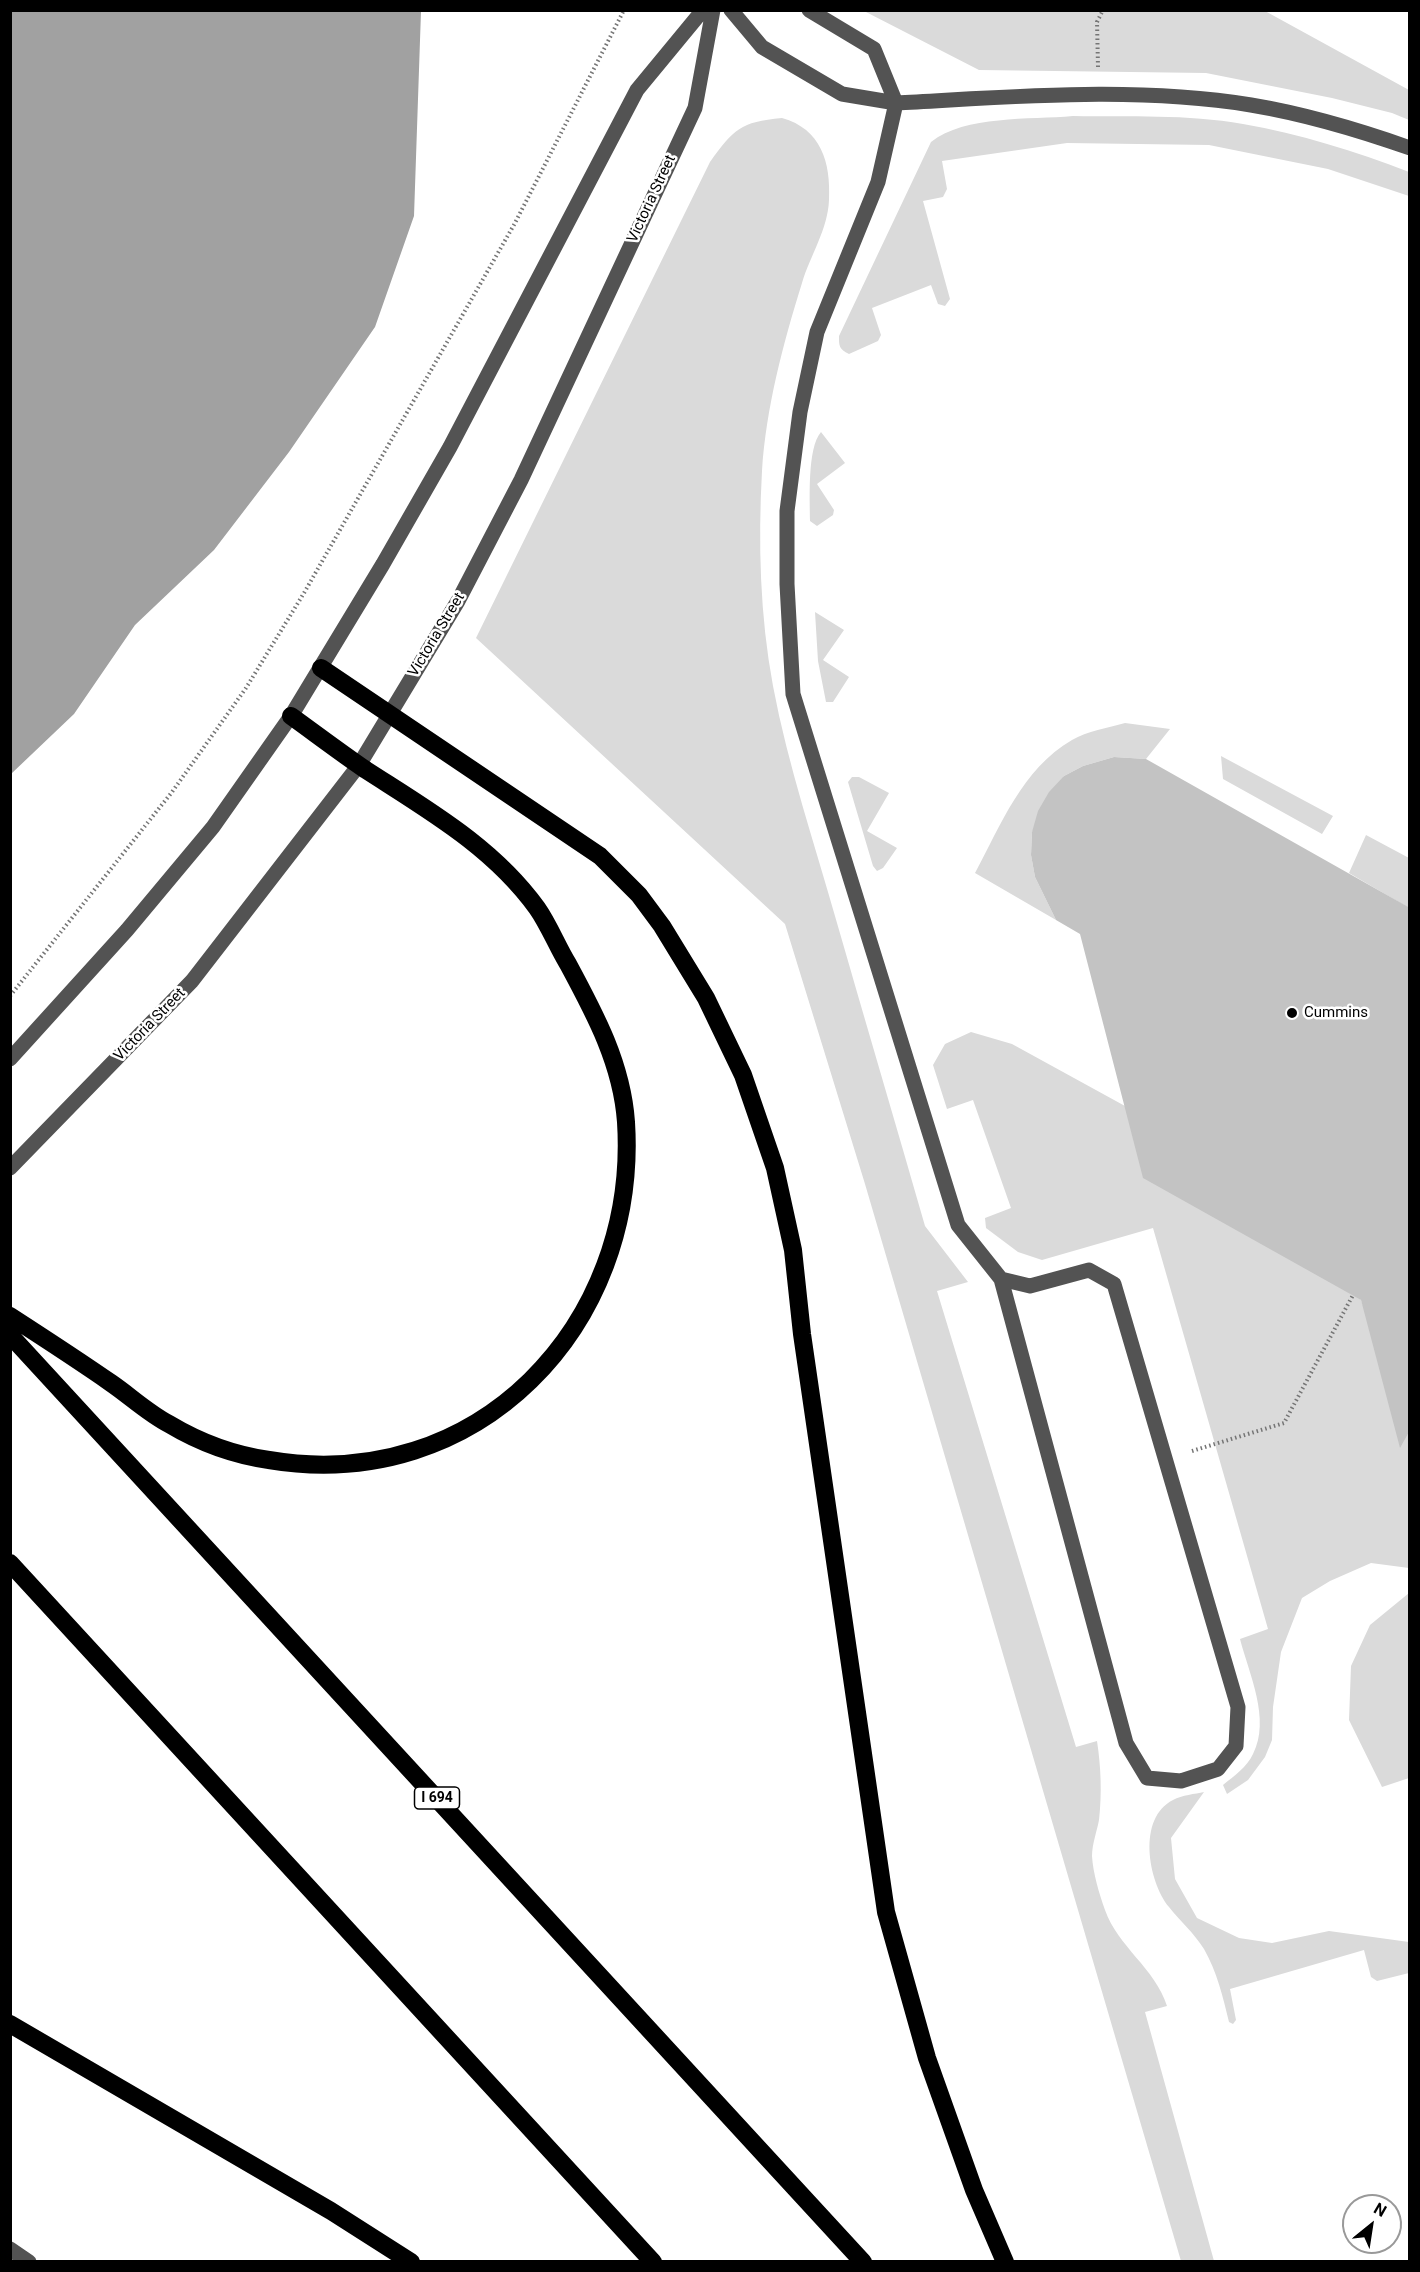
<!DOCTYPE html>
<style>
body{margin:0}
#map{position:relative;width:1420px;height:2272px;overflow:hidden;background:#fff;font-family:Roboto,sans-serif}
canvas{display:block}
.frame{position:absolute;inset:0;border:12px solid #000;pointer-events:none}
.north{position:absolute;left:1342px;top:2194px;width:60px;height:60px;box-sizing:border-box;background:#fff;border:2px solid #999;border-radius:50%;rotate:30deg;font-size:16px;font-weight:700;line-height:24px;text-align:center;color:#000}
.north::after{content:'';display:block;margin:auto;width:21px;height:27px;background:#000;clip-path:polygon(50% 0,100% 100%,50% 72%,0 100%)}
</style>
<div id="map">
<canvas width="1420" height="2272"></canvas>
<div class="frame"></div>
<div class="north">N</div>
</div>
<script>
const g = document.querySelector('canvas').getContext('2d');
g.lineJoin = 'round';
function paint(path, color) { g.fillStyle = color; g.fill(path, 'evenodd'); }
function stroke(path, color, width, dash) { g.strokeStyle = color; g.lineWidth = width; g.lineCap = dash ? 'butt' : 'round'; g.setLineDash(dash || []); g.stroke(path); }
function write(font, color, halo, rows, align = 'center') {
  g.font = font + ' Roboto,sans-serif'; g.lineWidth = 5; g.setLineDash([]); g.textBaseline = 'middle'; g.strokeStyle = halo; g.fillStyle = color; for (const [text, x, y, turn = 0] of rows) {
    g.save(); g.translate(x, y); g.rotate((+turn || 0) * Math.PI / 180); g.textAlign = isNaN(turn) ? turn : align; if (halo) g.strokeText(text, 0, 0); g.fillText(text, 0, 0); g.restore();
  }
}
paint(new Path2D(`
 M864 11H1265L1409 90V120L1392 113 1332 98 1206 73 979 70Z
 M1073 116C1129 117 1187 114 1243 124 1300 134 1355 151 1409 172V196L1328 169 1209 145 1067 143 942 161 947 189 943 197 923 201 950 299 945 306 938 304 931 285 872 308 881 335 878 341 849 354C839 349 839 346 839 336L931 142C965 115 1030 120 1073 116Z
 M782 118C821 129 831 162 829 200 828 229 810 256 802 283 783 344 766 408 762 471 758 543 760 616 773 686 788 766 815 845 837 923 866 1024 896 1125 925 1226L968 1282 937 1291 1076 1747 1097 1741C1101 1767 1102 1794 1099 1820 1097 1831 1092 1844 1092 1856 1093 1873 1099 1893 1105 1910 1118 1947 1155 1968 1167 2006L1145 2012 1214 2261H1181L865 1184 785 924 476 638 710 162C734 129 740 122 782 118Z
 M821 432 845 463 817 484 834 510 833 515 817 526 810 521C810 500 807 448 821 432Z
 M815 612 844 630 823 660 849 677 833 702H826L818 661Z
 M1125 723 1170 729 1146 759 1114 757 1083 766 1064 776 1032 832 1031 855 1035 877 1056 920 975 873C1001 825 1022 769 1072 740 1087 731 1108 728 1125 723Z
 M1221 756 1333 816 1322 834 1223 779Z
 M852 777H859L889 793 867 831 897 848 883 868 877 871 873 866 848 782Z
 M1366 835 1409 858V908L1349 873Z
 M971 1032 1012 1044 1125 1106 1361 1300 1409 1430V1568L1371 1563 1330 1581 1302 1598 1281 1652 1273 1707 1272 1740 1265 1757 1248 1780 1227 1794 1223 1785C1234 1776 1247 1767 1253 1754 1271 1719 1249 1674 1240 1639L1268 1629 1153 1228 1042 1260 1018 1252 986 1228 985 1218 1011 1208 973 1100 947 1109 933 1065 945 1044Z
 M1409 1593V1778L1382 1787 1349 1720 1351 1666 1370 1625Z
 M1204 1792 1171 1838 1175 1879 1197 1918 1239 1938 1272 1943 1329 1931 1409 1942V1973L1377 1981 1371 1977 1364 1950 1230 1989 1236 2020 1233 2024 1229 2022C1223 1997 1217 1972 1204 1949 1194 1933 1180 1921 1169 1907 1148 1881 1137 1818 1173 1800 1182 1795 1195 1794 1204 1792Z`), '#dadada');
paint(new Path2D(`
 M11 10 421 11 414 216 375 327 289 452 214 550 135 625 74 714 11 774Z`), '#a1a1a1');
paint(new Path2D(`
 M1114 757 1146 759 1410 908V1430L1400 1448 1361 1300 1143 1178 1080 934 1056 920 1035 877 1031 855 1032 832 1038 811 1049 792 1064 776 1083 766Z`), '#c3c3c3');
stroke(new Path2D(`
 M1098 67 1097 22 1103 10
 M10 996 172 792 246 688 304 593 515 223 624 10
 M1192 1451 1284 1423 1353 1295`), '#757575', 4, [1.5, 3]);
stroke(new Path2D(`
 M731 10 762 47 842 94 896 103 874 49 809 10
 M10 1059 127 930 213 827 291 716 383 564 450 447 637 90 703 10
 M10 1168 192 981 359 765 458 601 521 480 695 108 713 10
 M1001 1279 1030 1286 1089 1270 1114 1284 1238 1707 1236 1746 1218 1769 1181 1781 1147 1778 1126 1743 1001 1279 958 1225 793 694 787 584V511L800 412 817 332 878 182 896 103C1014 97 1134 86 1251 105 1305 114 1359 130 1410 148
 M10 2249 29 2262`), '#535353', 15);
stroke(new Path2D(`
 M321 668 600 856 639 895 662 926 706 998 743 1075 775 1168 793 1250 802 1334 886 1912 927 2058 974 2190 1005 2262
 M10 1316C44 1338 78 1360 111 1383 130 1396 148 1413 169 1424 199 1442 234 1455 269 1460 477 1495 639 1326 626 1122 622 1064 595 1014 568 964 557 946 549 925 537 908 493 847 428 810 366 770 341 753 316 734 291 716
 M10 1335 863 2262
 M10 1563 653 2262
 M10 2024 331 2211 411 2262`), '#000', 18);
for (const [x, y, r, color] of [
 [1292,1013,6,"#000"]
]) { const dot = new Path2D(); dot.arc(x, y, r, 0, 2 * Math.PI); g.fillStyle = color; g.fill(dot); stroke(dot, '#fff', 2); }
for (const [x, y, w] of [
 [437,1798,45]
]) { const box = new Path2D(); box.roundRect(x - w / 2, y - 11, w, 22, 4.5); g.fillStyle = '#fff'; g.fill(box); stroke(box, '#000', 1.5); }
write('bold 14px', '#000', null, [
 ["I 694",437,1798]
]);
write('15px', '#000', '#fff', [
 ["Victoria Street",652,199,-65],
 ["Victoria Street",437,635,-59],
 ["Victoria Street",150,1025,-46]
]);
write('15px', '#000', '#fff', [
 ["Cummins",1304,1013]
], 'left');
</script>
